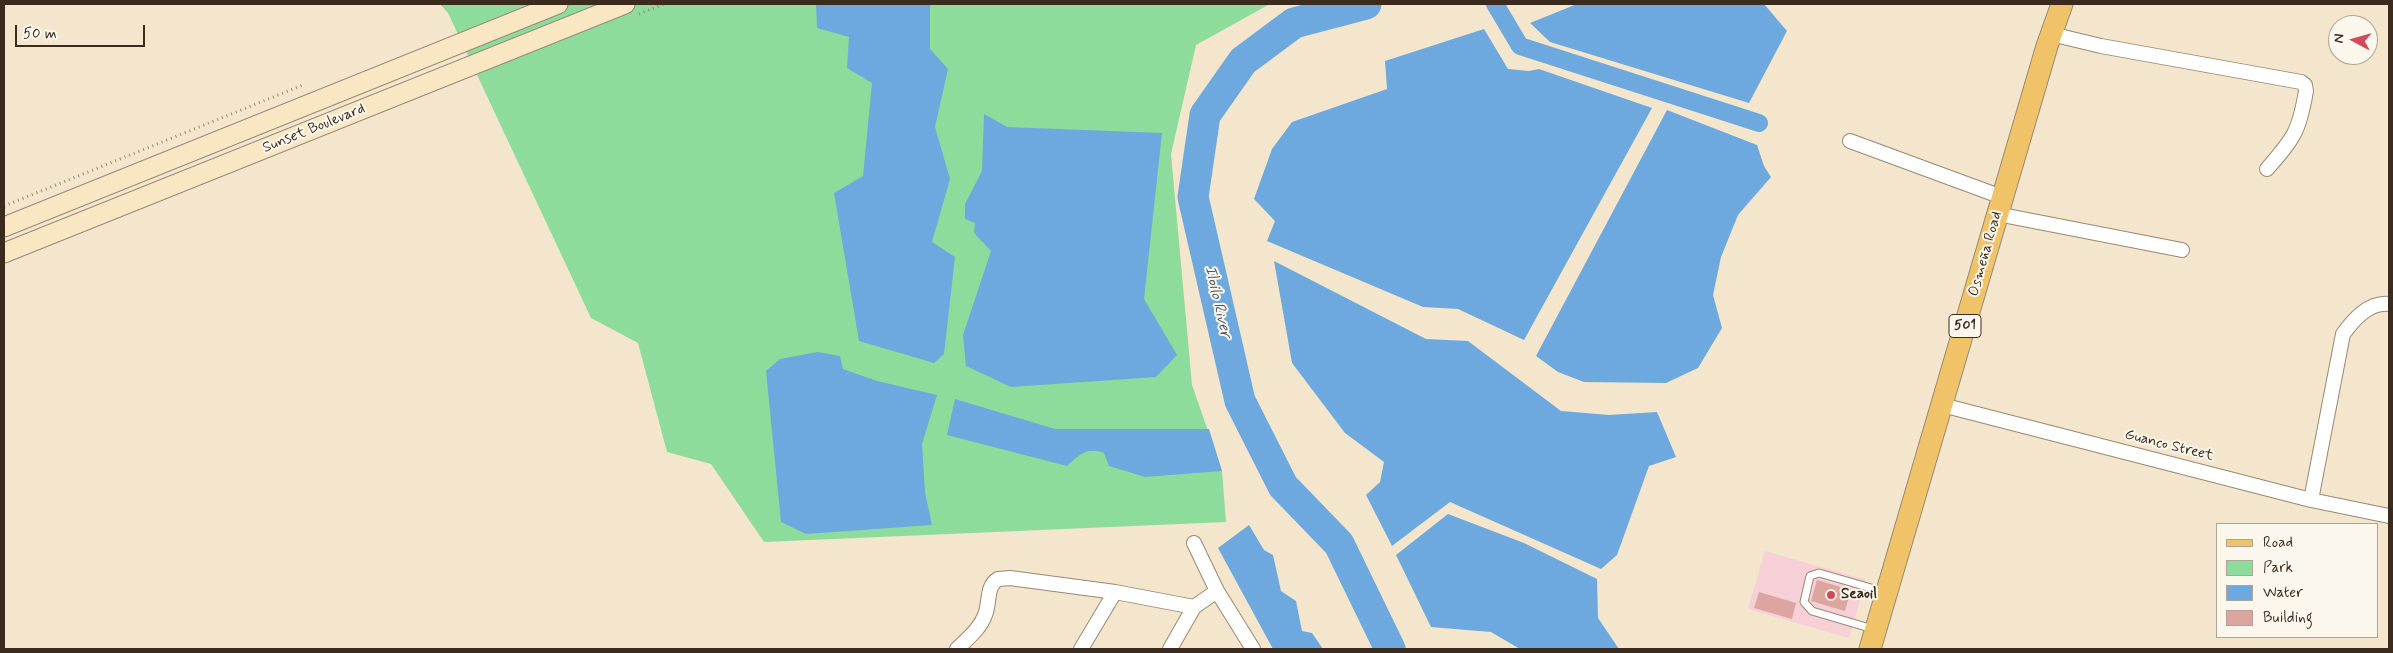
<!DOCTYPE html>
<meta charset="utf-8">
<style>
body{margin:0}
#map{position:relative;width:2393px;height:653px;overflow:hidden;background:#f4e6cc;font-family:Mynerve,sans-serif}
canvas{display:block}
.frame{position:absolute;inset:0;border:5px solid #3b2a1e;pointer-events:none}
.legend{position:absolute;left:2216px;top:523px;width:162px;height:115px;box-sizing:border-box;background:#fbf7ec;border:1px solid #aea59a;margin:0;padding:6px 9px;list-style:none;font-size:15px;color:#3b2a1e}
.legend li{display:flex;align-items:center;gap:10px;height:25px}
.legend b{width:25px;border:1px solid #aea59a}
.north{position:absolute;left:2328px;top:15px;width:50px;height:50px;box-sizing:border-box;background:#fbf7ec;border:1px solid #aea59a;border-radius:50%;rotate:276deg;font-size:14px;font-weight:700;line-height:20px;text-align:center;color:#3b2a1e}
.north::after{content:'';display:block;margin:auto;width:18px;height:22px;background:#d1495b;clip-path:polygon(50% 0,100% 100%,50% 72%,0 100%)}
.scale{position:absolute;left:15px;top:25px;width:130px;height:22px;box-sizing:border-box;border:2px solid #3b2a1e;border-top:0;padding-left:6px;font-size:15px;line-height:18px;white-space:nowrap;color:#3b2a1e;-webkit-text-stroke:4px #fbf7ec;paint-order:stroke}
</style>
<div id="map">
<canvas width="2393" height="653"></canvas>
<div class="frame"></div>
<ul class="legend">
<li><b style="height:6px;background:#f0c369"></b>Road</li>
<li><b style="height:14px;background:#8ddc9b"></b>Park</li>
<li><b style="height:14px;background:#6da9de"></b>Water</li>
<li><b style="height:14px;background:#dca59f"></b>Building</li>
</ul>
<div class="north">N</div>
<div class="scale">50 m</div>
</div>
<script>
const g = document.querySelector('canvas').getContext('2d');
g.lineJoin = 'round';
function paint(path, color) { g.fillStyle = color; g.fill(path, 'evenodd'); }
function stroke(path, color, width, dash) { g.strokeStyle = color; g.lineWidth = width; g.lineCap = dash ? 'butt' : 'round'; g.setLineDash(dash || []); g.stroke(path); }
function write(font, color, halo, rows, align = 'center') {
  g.font = font + ' Mynerve,sans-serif'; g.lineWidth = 4; g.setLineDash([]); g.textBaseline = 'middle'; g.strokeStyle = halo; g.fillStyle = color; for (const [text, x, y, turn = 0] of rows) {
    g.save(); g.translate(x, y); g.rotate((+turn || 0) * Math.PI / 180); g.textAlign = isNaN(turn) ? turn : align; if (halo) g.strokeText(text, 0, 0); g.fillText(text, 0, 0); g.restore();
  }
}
paint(new Path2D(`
 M1765 551 1866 580 1849 638 1748 609Z`), '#f6cfd7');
paint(new Path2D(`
 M440 4H1270L1196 45 1171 154 1192 385 1222 471 1226 522 764 542 711 464 667 452 638 343 591 318 448 13Z`), '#8ddc9b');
paint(new Path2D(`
 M816 4H930V49L948 69 935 127 950 179 932 242 955 257 944 354 934 363 859 341 834 193 863 176 872 83 847 68 849 37 817 28Z
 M1577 4H1764L1787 31 1749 103 1550 42 1530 23Z
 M1484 29 1508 69 1529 71 1539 69 1652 108 1524 340 1458 309 1423 307 1267 241 1275 221 1254 199 1272 149 1292 122 1387 89 1385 61Z
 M1667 110 1757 145 1764 166 1771 177 1738 215 1721 257 1713 295 1722 328 1698 368 1666 383 1584 382 1558 372 1536 356Z
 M984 114 1007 127 1162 133 1144 299 1177 355 1156 377 1011 387 966 366 963 335 991 251 974 233 975 223 965 219V204L982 171Z
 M1274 261 1426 339 1468 341 1561 411 1609 415 1657 412 1676 457 1649 466 1617 555 1601 569 1450 502 1392 546 1366 495 1380 482 1384 462 1345 433 1292 363Z
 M818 352 840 356 843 369 877 381 937 395 922 444 925 492 932 525 806 534 781 522 766 371 780 359Z
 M955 399 1055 429H1209L1222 471 1145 477 1109 466 1104 453C1087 447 1080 454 1067 466L947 435Z
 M1448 514 1524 543 1597 579 1598 618 1619 649H1520L1491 632 1431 627 1396 555Z
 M1249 525 1264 550 1273 555 1281 591 1296 601 1302 631 1312 633 1323 649H1273L1218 548Z`), '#6da9de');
stroke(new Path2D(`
 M1495 4 1520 46 1759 123`), '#6da9de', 18);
stroke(new Path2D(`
 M1366 4 1294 23 1243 61 1205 115 1193 197 1240 401 1283 486 1339 544 1390 649`), '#6da9de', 31);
paint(new Path2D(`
 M1817 580 1851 590 1845 611 1811 601Z
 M1759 592 1796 603 1792 619 1754 608Z`), '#dca59f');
const lane = new Path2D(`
 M1873 629 1812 611 1804 602 1810 576 1819 573 1885 592`);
const street = new Path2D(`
 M2051 34 2101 46 2301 82 2305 85 2306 91C2299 132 2294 138 2267 169
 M1850 141 2002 197
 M1997 214 2182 250
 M1942 405 2311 500 2389 516
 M2311 500 2343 334C2354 319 2369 302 2389 304
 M1194 543 1217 591 1253 649
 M957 649C967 639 980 629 985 615 990 603 986 586 998 579L1010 578 1115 592 1194 607
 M1081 649 1115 592
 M1170 649 1194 607 1217 591`);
const secondary = new Path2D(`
 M4 227 558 4
 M4 253 625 4`);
const primary = new Path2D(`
 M1870 649 2047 46 2062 4`);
stroke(lane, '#988875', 9);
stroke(street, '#988875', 16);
stroke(secondary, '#988875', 21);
stroke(primary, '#988875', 23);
stroke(new Path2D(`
 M639 14 664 4
 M4 206 303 85`), '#988875', 3, [1, 4]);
stroke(lane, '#fff', 7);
stroke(street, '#fff', 14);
stroke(secondary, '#f9e7c3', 19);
stroke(primary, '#f0c369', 21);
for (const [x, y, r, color] of [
 [1831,595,5,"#d1495b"]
]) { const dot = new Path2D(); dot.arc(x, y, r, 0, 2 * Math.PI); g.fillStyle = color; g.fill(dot); stroke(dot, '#fbf7ec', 2); }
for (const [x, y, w] of [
 [1965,326,32]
]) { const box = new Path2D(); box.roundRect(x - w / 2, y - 11.5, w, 23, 4); g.fillStyle = '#fbf7ec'; g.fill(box); stroke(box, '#3b2a1e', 1); }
write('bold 14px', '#3b2a1e', null, [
 ["501",1965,326]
]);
write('15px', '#3b2a1e', '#fbf7ec', [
 ["Sunset Boulevard",314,129,-22],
 ["Osmeña Road",1986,254,-74],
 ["Guanco Street",2169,446,14]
]);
write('bold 15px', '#3b2a1e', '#fbf7ec', [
 ["Seaoil",1841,595]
], 'left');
write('italic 16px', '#4c5661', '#fbf7ec', [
 ["Iloilo River",1217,302,77]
]);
</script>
